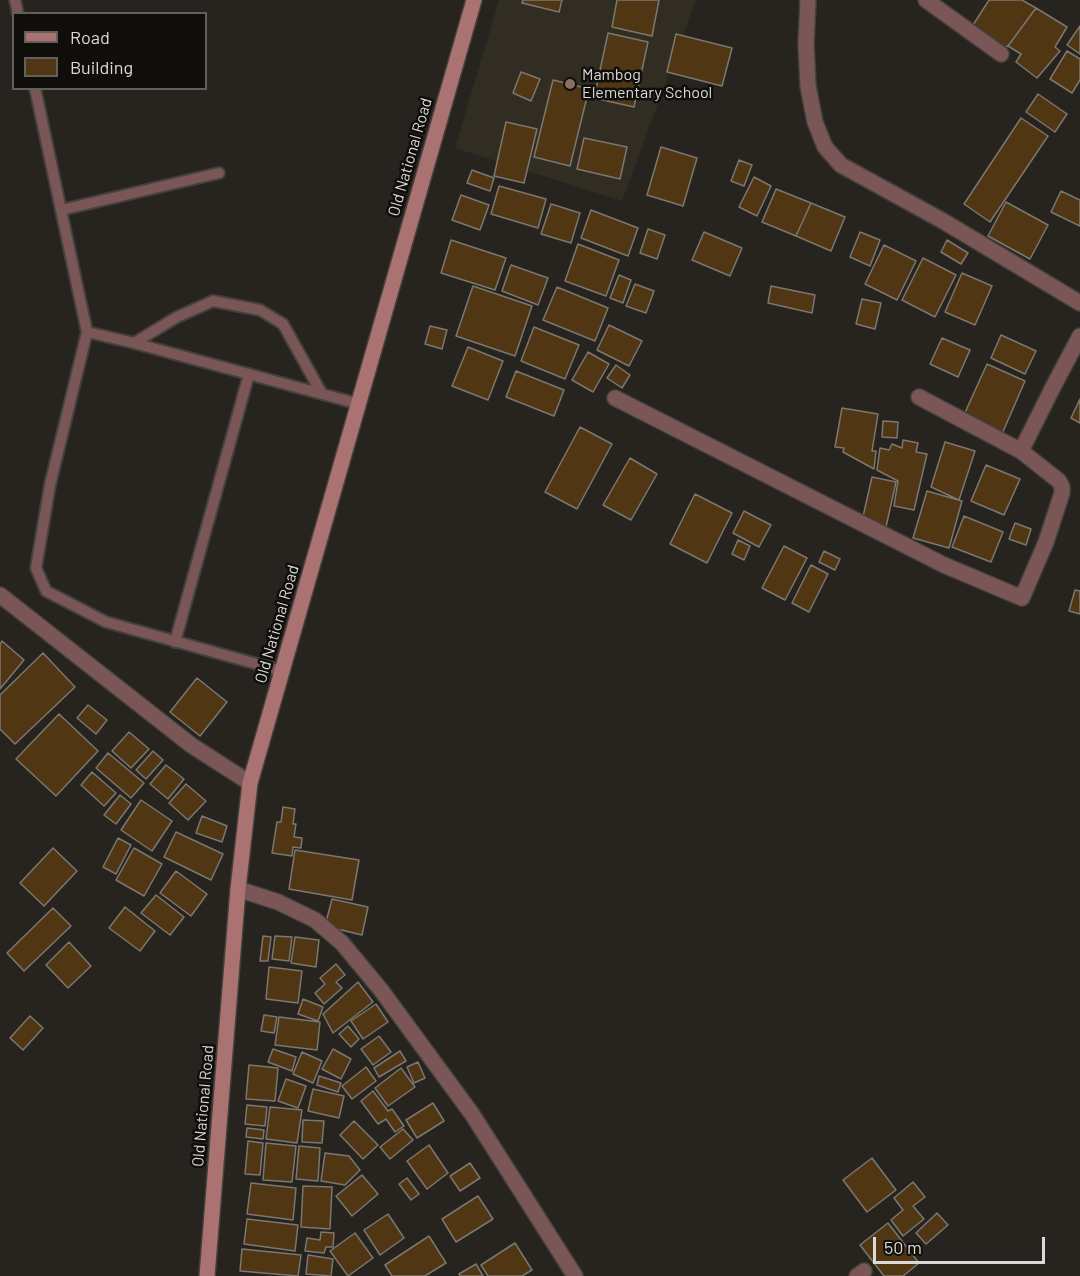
<!DOCTYPE html>
<style>
body{margin:0}
#map{position:relative;width:1080px;height:1276px;overflow:hidden;background:#27241f;font-family:Barlow,sans-serif}
canvas{display:block}
.legend{position:absolute;left:12px;top:12px;width:195px;height:78px;box-sizing:border-box;background:#0f0e0b;border:2px solid #61605d;margin:0;padding:8px 10px;list-style:none;font-size:18px;color:#dcdad7}
.legend li{display:flex;align-items:center;gap:12px;height:30px}
.legend b{width:30px;border:2px solid #61605d}
.scale{position:absolute;left:873px;top:1237px;width:172px;height:27px;box-sizing:border-box;border:3px solid #dcdad7;border-top:0;padding-left:8px;font-size:18px;line-height:21px;white-space:nowrap;color:#dcdad7;-webkit-text-stroke:4px #0f0e0b;paint-order:stroke}
</style>
<div id="map">
<canvas width="1080" height="1276"></canvas>
<ul class="legend">
<li><b style="height:8px;background:#aa7372"></b>Road</li>
<li><b style="height:16px;background:#503613"></b>Building</li>
</ul>
<div class="scale">50 m</div>
</div>
<script>
const g = document.querySelector('canvas').getContext('2d');
g.lineJoin = 'round';
function paint(path, color) { g.fillStyle = color; g.fill(path, 'evenodd'); }
function stroke(path, color, width, dash) { g.strokeStyle = color; g.lineWidth = width; g.lineCap = dash ? 'butt' : 'round'; g.setLineDash(dash || []); g.stroke(path); }
function write(font, color, halo, rows, align = 'center') {
  g.font = font + ' Barlow,sans-serif'; g.lineWidth = 5; g.setLineDash([]); g.textBaseline = 'middle'; g.strokeStyle = halo; g.fillStyle = color; for (const [text, x, y, turn = 0] of rows) {
    g.save(); g.translate(x, y); g.rotate((+turn || 0) * Math.PI / 180); g.textAlign = isNaN(turn) ? turn : align; if (halo) g.strokeText(text, 0, 0); g.fillText(text, 0, 0); g.restore();
  }
}
paint(new Path2D(`
 M499 0H696L622 201 455 148Z`), '#322d22');
const building = new Path2D(`
 M523 0H562L559 12 522 3Z
 M617 0H659L652 36 612 27Z
 M989 0H1022L1036 8 1008 46 1004 48 973 25Z
 M1036 8 1067 27 1055 47 1060 51 1037 78 1016 62 1021 54 1008 46Z
 M1080 26V54L1067 45Z
 M608 33 648 42 634 107 594 98Z
 M676 34 732 48 722 86 667 72Z
 M1067 51 1080 59V80L1072 93 1050 79Z
 M521 72 540 79 531 101 513 93Z
 M553 80 589 89 570 166 534 157Z
 M1038 94 1067 114 1055 132 1026 112Z
 M1021 118 1048 136 990 222 964 204Z
 M506 122 537 129 524 183 494 176Z
 M584 138 627 147 620 179 577 169Z
 M661 147 697 158 683 206 647 195Z
 M739 160 752 165 744 186 731 181Z
 M472 170 494 178 490 191 467 183Z
 M754 177 771 186 757 216 739 207Z
 M499 186 546 199 538 228 491 214Z
 M776 189 811 203 796 236 762 222Z
 M1061 191 1080 200V226L1051 212Z
 M461 195 489 205 480 230 452 220Z
 M1006 202 1048 225 1030 259 988 236Z
 M811 203 845 217 831 251 796 236Z
 M551 204 580 213 571 243 541 234Z
 M591 210 638 228 628 256 581 238Z
 M648 229 665 235 657 259 640 253Z
 M704 232 742 248 730 276 692 260Z
 M860 232 880 240 870 266 850 257Z
 M451 240 506 258 495 290 441 273Z
 M947 240 968 253 961 264 941 252Z
 M578 244 619 260 606 296 565 281Z
 M884 245 916 261 897 300 865 284Z
 M923 258 956 275 935 317 902 300Z
 M511 265 548 278 538 305 502 291Z
 M962 273 992 286 975 325 945 312Z
 M619 275 631 280 623 303 610 298Z
 M635 284 654 291 646 313 626 306Z
 M473 286 532 306 515 356 456 336Z
 M771 286 815 295 812 313 768 303Z
 M557 287 608 308 595 341 543 320Z
 M862 299 881 303 875 329 856 324Z
 M609 325 642 341 629 366 597 350Z
 M430 326 447 330 442 349 425 344Z
 M534 327 579 345 565 379 521 361Z
 M1001 335 1036 351 1025 374 991 358Z
 M942 338 970 350 958 377 930 364Z
 M468 347 503 361 488 400 452 386Z
 M588 352 609 364 593 392 572 380Z
 M987 364 1025 381 1002 434 963 417Z
 M616 365 630 375 622 388 607 378Z
 M516 371 564 390 554 416 506 397Z
 M1080 399V423L1071 418Z
 M842 408 878 414 872 451H876L874 469 843 452 844 448 835 447Z
 M883 421 898 422 897 438 882 437Z
 M580 427 612 444 577 509 545 492Z
 M903 440 918 443 916 452 927 454 914 510 894 506 898 481 877 470 880 448 889 450 892 444 902 448Z
 M945 442 975 451 959 500 931 487Z
 M630 458 657 474 631 520 603 505Z
 M986 465 1020 479 1004 515 971 501Z
 M872 477 896 482 886 527 862 521Z
 M927 491 962 501 949 548 913 538Z
 M695 494 732 513 707 563 670 544Z
 M744 511 771 525 759 547 733 533Z
 M964 516 1003 532 991 562 952 547Z
 M1015 523 1031 529 1026 545 1009 539Z
 M738 540 750 546 744 560 732 554Z
 M784 546 807 558 785 600 762 588Z
 M824 551 840 559 835 570 819 562Z
 M811 565 828 574 809 612 792 603Z
 M1075 590 1080 591V614L1069 611Z
 M2 641 24 660 0 689V644Z
 M43 653 75 687 15 744 0 729V695Z
 M197 678 227 702 200 736 170 712Z
 M88 705 107 720 96 734 77 718Z
 M59 714 98 751 56 796 16 759Z
 M129 732 149 749 131 768 112 751Z
 M153 751 163 760 146 779 136 770Z
 M108 753 144 783 131 798 96 768Z
 M166 765 184 779 168 799 150 784Z
 M92 772 116 793 104 806 81 785Z
 M186 784 206 801 188 820 169 803Z
 M120 795 131 804 116 824 104 815Z
 M141 800 172 821 152 851 121 830Z
 M283 807 295 809 293 824H296L294 837 302 838 301 848 293 847 292 856 272 853 277 822H281Z
 M202 816 227 826 222 842 196 833Z
 M176 832 223 854 211 880 164 857Z
 M118 838 131 845 116 874 103 867Z
 M53 848 77 871 44 906 20 883Z
 M134 848 162 864 144 896 116 880Z
 M295 850 359 860 352 900 289 889Z
 M176 871 207 894 191 916 160 893Z
 M156 895 184 917 170 935 141 913Z
 M332 899 368 907 362 935 325 926Z
 M125 907 155 931 140 951 109 928Z
 M53 908 71 926 24 971 7 953Z
 M263 936 271 937 268 961H260Z
 M275 936 292 937 289 961 272 959Z
 M295 937 319 940 316 967 291 963Z
 M69 942 91 966 68 988 46 965Z
 M336 964 345 975 336 982 342 988 324 1004 315 993 325 984 320 978Z
 M269 967 302 971 298 1003 266 999Z
 M358 982 373 1002 333 1033 323 1014Z
 M303 999 323 1007 318 1021 298 1014Z
 M376 1004 388 1022 363 1039 351 1021Z
 M264 1015 277 1017 274 1033 261 1031Z
 M30 1016 43 1028 23 1050 10 1038Z
 M279 1017 320 1022 317 1050 275 1045Z
 M348 1026 359 1039 351 1047 339 1034Z
 M379 1036 391 1052 373 1065 361 1049Z
 M273 1049 296 1057 292 1071 268 1062Z
 M333 1049 351 1059 341 1079 322 1069Z
 M400 1051 406 1061 379 1077 374 1068Z
 M302 1052 322 1061 313 1083 293 1074Z
 M418 1062 425 1078 414 1083 407 1067Z
 M249 1065 278 1068 275 1101 246 1099Z
 M366 1067 376 1081 352 1099 342 1086Z
 M401 1068 415 1087 388 1106 375 1088Z
 M319 1076 341 1083 338 1092 317 1085Z
 M286 1079 306 1086 298 1108 278 1101Z
 M313 1089 344 1096 339 1118 308 1111Z
 M373 1091 388 1111 392 1109 404 1126 395 1132 386 1119 378 1124 361 1101Z
 M433 1103 444 1121 417 1138 406 1120Z
 M247 1105 267 1107 265 1126 245 1124Z
 M270 1107 302 1110 297 1143 266 1139Z
 M303 1120 324 1121 322 1143 302 1142Z
 M354 1121 378 1145 363 1159 340 1135Z
 M247 1128 264 1130 263 1139 246 1137Z
 M403 1129 413 1140 390 1159 380 1147Z
 M248 1141 263 1143 260 1175 245 1174Z
 M266 1143 296 1146 292 1182 263 1180Z
 M429 1145 448 1173 427 1189 407 1161Z
 M299 1146 320 1148 318 1181 296 1179Z
 M325 1153 349 1156 360 1170 345 1185 321 1181Z
 M872 1158 896 1190 867 1212 843 1180Z
 M470 1163 480 1178 460 1191 450 1176Z
 M362 1175 378 1194 352 1216 336 1196Z
 M407 1178 419 1194 411 1200 399 1184Z
 M913 1182 925 1197 913 1206 924 1219 903 1236 891 1220 903 1210 894 1198Z
 M251 1183 296 1188 293 1220 247 1214Z
 M303 1186 332 1187 330 1229 301 1227Z
 M478 1196 493 1219 456 1242 442 1219Z
 M937 1213 948 1225 926 1244 916 1233Z
 M388 1214 404 1238 380 1255 364 1230Z
 M247 1219 298 1225 295 1251 244 1244Z
 M888 1223 919 1263 903 1276H884L860 1245Z
 M321 1232 334 1233 333 1247H326L324 1253 305 1251 307 1238 320 1240Z
 M355 1233 373 1258 348 1276 330 1251Z
 M429 1236 446 1263 425 1276H392L385 1265Z
 M515 1243 532 1270 522 1276H488L481 1265Z
 M242 1249 301 1255 298 1276 240 1271Z
 M308 1255 333 1259 331 1276 306 1274Z
 M476 1264 483 1276H460L459 1274Z`);
paint(building, '#503613');
stroke(building, '#7b7771', 1.5);
const service = new Path2D(`
 M15 0 18 14
 M35 88 87 332 50 485 36 568 46 591 106 622 282 671
 M61 210 219 173
 M87 332 134 343 359 404
 M134 343 177 317 213 301 260 310 283 324 322 394
 M175 642 249 374`);
const minor = new Path2D(`
 M808 0 806 44 808 86 815 122 825 147 841 165 943 221 1080 303
 M926 0 1001 54
 M919 397 1021 451
 M615 398 944 565 1022 598 1046 542 1062 493V487L1059 481 1021 451 1053 387 1080 336
 M0 595 191 745 250 783
 M857 1276 864 1271`);
const tertiary = new Path2D(`
 M238 889 278 902 315 920 342 943 381 990 472 1114 575 1276`);
const secondary = new Path2D(`
 M207 1276 238 889 250 783 474 0`);
stroke(service, '#44413c', 14);
stroke(minor, '#44413c', 18);
stroke(tertiary, '#44413c', 18);
stroke(secondary, '#44413c', 18);
stroke(service, '#7a5756', 10);
stroke(minor, '#7a5756', 15);
stroke(tertiary, '#7a5756', 15);
stroke(secondary, '#aa7372', 15);
for (const [x, y, r, color] of [
 [570,84,6,"#8d6e63"]
]) { const dot = new Path2D(); dot.arc(x, y, r, 0, 2 * Math.PI); g.fillStyle = color; g.fill(dot); stroke(dot, '#0f0e0b', 2); }
write('16px', '#dcdad7', '#0f0e0b', [
 ["Mambog",582,75],
 ["Elementary School",582,93]
], 'left');
write('16px', '#dcdad7', '#0f0e0b', [
 ["Old National Road",410,157,-74],
 ["Old National Road",277,624,-74],
 ["Old National Road",203,1106,-85]
]);
</script>
